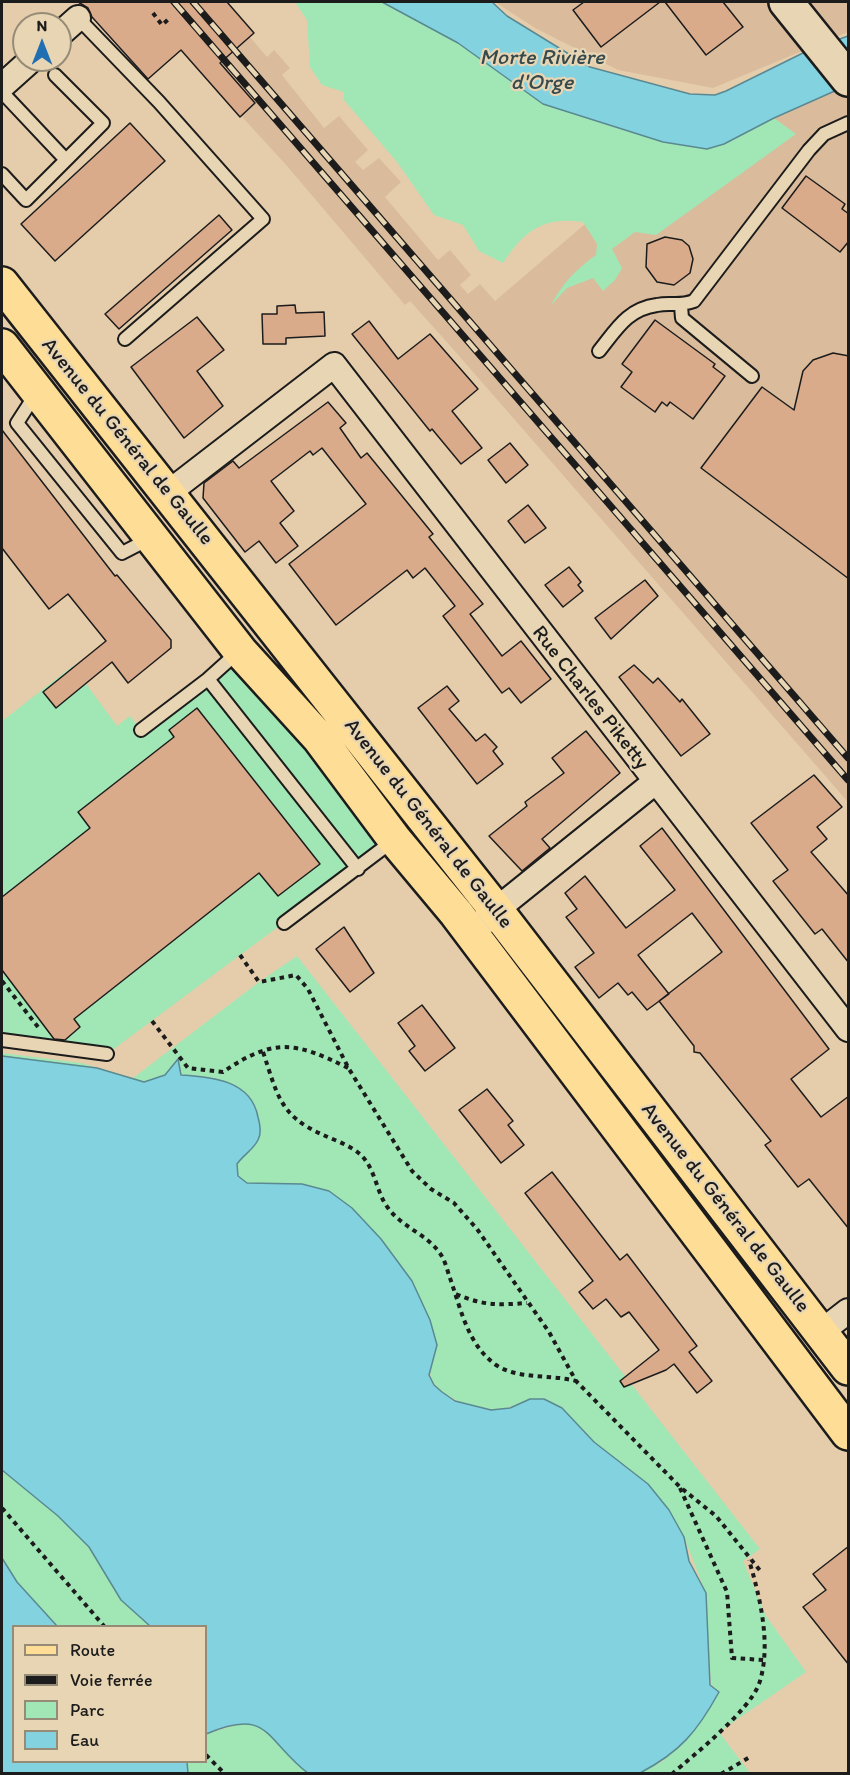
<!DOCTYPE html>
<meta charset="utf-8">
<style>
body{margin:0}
#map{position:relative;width:850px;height:1775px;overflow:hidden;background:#e5cdab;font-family:Itim,sans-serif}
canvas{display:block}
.frame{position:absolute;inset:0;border:3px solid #1c1c1c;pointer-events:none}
.legend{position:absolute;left:12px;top:1625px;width:195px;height:138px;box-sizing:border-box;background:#e8d5b3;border:2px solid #968b77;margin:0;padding:8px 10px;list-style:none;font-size:18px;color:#1c1c1c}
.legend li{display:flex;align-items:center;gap:12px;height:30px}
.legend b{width:30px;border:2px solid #968b77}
.north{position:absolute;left:12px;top:12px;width:60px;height:60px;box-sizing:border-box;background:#e8d5b3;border:2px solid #968b77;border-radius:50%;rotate:0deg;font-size:16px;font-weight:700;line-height:24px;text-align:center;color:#1c1c1c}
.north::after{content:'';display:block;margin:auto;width:21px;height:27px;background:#1f6fb2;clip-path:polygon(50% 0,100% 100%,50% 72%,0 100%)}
</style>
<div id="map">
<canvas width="850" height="1775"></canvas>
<div class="frame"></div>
<ul class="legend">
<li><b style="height:8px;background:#fede96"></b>Route</li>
<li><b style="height:8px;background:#1c1c1c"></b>Voie ferrée</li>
<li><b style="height:16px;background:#a0e7b5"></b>Parc</li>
<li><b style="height:16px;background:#83d2e0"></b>Eau</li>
</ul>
<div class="north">N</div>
</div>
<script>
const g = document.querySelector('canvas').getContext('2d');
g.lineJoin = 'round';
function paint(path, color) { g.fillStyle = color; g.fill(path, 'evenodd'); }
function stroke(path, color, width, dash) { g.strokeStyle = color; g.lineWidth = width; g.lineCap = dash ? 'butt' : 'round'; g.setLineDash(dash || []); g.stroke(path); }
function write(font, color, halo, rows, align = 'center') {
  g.font = font + ' Itim,sans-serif'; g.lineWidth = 4.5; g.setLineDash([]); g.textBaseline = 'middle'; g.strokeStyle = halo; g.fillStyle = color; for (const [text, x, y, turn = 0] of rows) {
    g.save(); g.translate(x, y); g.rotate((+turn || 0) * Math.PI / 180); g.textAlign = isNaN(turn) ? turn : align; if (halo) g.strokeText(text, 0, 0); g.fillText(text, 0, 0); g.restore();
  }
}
paint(new Path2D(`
 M78 2H227L254 34 250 37 267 57 274 50 290 68 282 75 324 128 339 116 368 150 355 162 363 170 379 158 401 182 385 197 438 260 450 250 471 275 460 285 468 294 480 284 495 301 695 130 848 58V802L453 349 410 301 405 305 287 166 181 50 147 80Z
 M495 2H848V32L713 88 618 70 535 28Z`), '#dabc9c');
paint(new Path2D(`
 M295 2H382L458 43 543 104 663 142 707 149 724 144 774 118 796 134 656 235 635 232 612 249 622 268 615 280 603 291 593 278 567 288 551 305C563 283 576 269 596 255L597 244 583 222C543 216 524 231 503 263L479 251 463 225 434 215 397 162 344 100V92L322 85 310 67 307 20Z
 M240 651 395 840 107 1054 2 1040V721L73 666 117 726 130 716 141 730Z
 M297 956 760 1549 743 1561 766 1616 806 1672 719 1732 750 1773H640L663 1761 719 1692 711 1684 705 1591 684 1537 669 1510 648 1484 594 1442 582 1428 530 1399C518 1404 508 1409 494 1409 475 1410 431 1395 430 1372 429 1363 434 1353 437 1345L302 1184 247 1183 238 1176 237 1164C244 1151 255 1145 259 1130 261 1125 259 1121 258 1116 252 1083 217 1077 188 1076L182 1087 2 1079V1053L81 1063 133 1078 259 982Z
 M2 1470 58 1516 89 1547 121 1600 150 1626H57L17 1582 2 1559Z
 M246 1722C274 1729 287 1757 309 1773H188L187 1762H206V1734Z`), '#a0e7b5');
const water = new Path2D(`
 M382 2H492L507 16 590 67 690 94 715 95 726 91 807 51 848 36V88L837 90 774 118 724 144 707 149 663 142 543 104 458 43Z
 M2 1056 97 1068 144 1082 165 1075 178 1059 181 1075C212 1077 251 1080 258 1117 260 1124 262 1133 258 1140 253 1150 243 1155 237 1164L238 1176 247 1183 302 1184 329 1191 352 1208 381 1239 412 1281 430 1320 437 1345 429 1375 434 1385 442 1392 455 1401 491 1410 510 1408 530 1399H544L562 1408 594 1442 648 1484 669 1510 684 1537 689 1561 706 1593 710 1685 719 1692C697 1732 680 1752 640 1773L309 1774C265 1741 270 1706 206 1734V1626H150L121 1600 89 1547 58 1516 2 1470Z
 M2 1558 17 1582 57 1626H14V1762H187L188 1773H2Z`);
paint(water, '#83d2e0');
stroke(water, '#5a8992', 1.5);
const building = new Path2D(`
 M78 2H227L254 33 220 63 255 103 240 117 181 50 148 79 92 17 88 8Z
 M584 2H660L601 47 573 10Z
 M665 2H723L743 27 706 55Z
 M130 123 165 161 55 261 21 224Z
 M806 176 845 204 842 209 849 214V241L840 252 782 208Z
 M219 215 232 230 119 329 105 314Z
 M665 237 682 240 689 246 693 259 690 273 674 285 657 282 646 267 647 244Z
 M295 305 296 313 324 312 325 336 286 338V344H263L262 314H277V306Z
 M197 317 224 350 197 371 223 406 184 438 131 367Z
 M655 320 715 364 713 367 725 376 693 419 670 402 667 406 662 402 655 412 621 387 632 372 622 364Z
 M369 321 398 359 430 334 478 389 452 411 482 448 461 464 432 429 430 431 352 334Z
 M833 353 849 356V579L701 468 762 387 794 410 803 371 813 360Z
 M328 402 346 423 340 428 361 458 367 453 433 534 429 537 483 604 470 614 502 656 521 641 551 679 521 703 509 688 502 693 443 616 455 606 425 568 413 578 407 570 336 625 289 564 366 504 322 448 313 455 310 451 271 481 294 511 280 523 298 546 276 563 259 541 245 552 203 498 204 483 233 461 239 468Z
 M2 430 115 576 117 575 171 640V648L128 683 112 662 56 708 43 692 106 641 68 594 49 609 2 548Z
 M510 443 528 465 506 483 488 460Z
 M528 505 546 528 525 543 508 521Z
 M569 567 581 582 578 585 583 591 563 607 545 585Z
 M645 580 658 596 611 639 595 618Z
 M634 665 653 683 658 678 680 702 682 699 710 734 681 756 619 677Z
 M447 686 459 701 449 709 476 741 485 734 497 747 493 751 503 764 477 784 418 708Z
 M197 708 320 864 278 896 259 873 74 1019 80 1027 65 1040 54 1039 2 970V897L90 828 78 812 174 737 169 730Z
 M586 731 620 773 542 839 550 848 522 871 489 836 527 806 525 802 564 773 552 758Z
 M814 775 842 807 817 827 827 839 811 852 849 896V963L822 929 815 934 773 881 788 870 751 823Z
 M662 828 829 1049 791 1079 821 1117 849 1096V1229L809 1179 798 1187 765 1145 771 1141 700 1053 694 1052V1046L659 1001 722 952 692 913 638 955 669 994 647 1010 632 992 628 995 618 983 599 998 575 967 594 953 566 917 577 909 565 893 585 876 626 928 675 890 640 846Z
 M344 927 374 973 350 992 316 949Z
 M422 1005 455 1048 425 1071 409 1051 415 1046 398 1023Z
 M487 1089 513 1121 508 1125 524 1145 501 1163 459 1110Z
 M552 1172 620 1260 627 1254 697 1346 689 1352 712 1381 697 1393 674 1364 666 1370 624 1387 620 1381 659 1350 629 1312 621 1317 606 1299 593 1309 579 1292 593 1281 525 1193Z
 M849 1546V1665L803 1607 826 1590 813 1574Z`);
paint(building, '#daab8b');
stroke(building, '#1c1c1c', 1.5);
const service = new Path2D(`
 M78 18 159 102 263 219 125 339
 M2 92 66 160
 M2 174 26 200 103 123 55 75
 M681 306 682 318 752 376
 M599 351C616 330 627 309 657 305 672 302 678 307 694 301L809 150 824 134 848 123
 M37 392 17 423 122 553 151 538
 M208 679 358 869
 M141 730 208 679 238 652
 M284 923 394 840
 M2 1040 107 1054`);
const minor = new Path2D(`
 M60 34 78 18
 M2 86 31 60
 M168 493 334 365 848 1029
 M485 919 488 920 496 910 655 782
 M821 1332 848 1311`);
const secondary = new Path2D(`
 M786 2 848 79`);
const primary = new Path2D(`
 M2 284 496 910 848 1368
 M2 346 240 651 319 738 395 840 456 913 848 1433`);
stroke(service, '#1c1c1c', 16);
stroke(minor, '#1c1c1c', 28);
stroke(secondary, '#1c1c1c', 38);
stroke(primary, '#1c1c1c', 38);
stroke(new Path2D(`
 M153 13 162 25 171 17
 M240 955 259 982 296 975 308 989 349 1069 412 1171 431 1189 454 1203 477 1229 549 1332 576 1381 680 1487 716 1516 762 1573
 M2 981 38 1027
 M152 1021 188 1068 223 1072C274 1037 296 1042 348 1068
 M263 1052C277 1093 279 1115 321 1134 334 1140 350 1145 361 1155 376 1170 376 1192 388 1208 402 1227 426 1234 439 1252 445 1259 447 1270 450 1278 461 1309 467 1344 496 1365 519 1380 550 1374 576 1381
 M456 1294C484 1306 498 1305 527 1303
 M680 1488 727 1592 732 1658 764 1660
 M2 1508 104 1626
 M206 1755 225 1774
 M672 1774C695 1754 749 1711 759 1684 772 1646 760 1597 749 1560
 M721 1774 750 1757`), '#1c1c1c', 4, [4.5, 4.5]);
stroke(service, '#e8d5b3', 12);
stroke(minor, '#e8d5b3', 24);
stroke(secondary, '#e8d5b3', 33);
stroke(primary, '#fede96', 33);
const rail = new Path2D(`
 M174 2 848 780
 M193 2 848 758`);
stroke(rail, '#1c1c1c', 7);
stroke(rail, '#e8d5b3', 4.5, [14]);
write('21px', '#1c1c1c', '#e8d5b3', [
 ["Avenue du Général de Gaulle",127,442,51],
 ["Rue Charles Piketty",590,698,52],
 ["Avenue du Général de Gaulle",428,824,52],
 ["Avenue du Général de Gaulle",725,1208,52]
]);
write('italic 22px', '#364a4d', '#e8d5b3', [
 ["Morte Rivière",542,58],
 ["d'Orge",542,83]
]);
</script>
